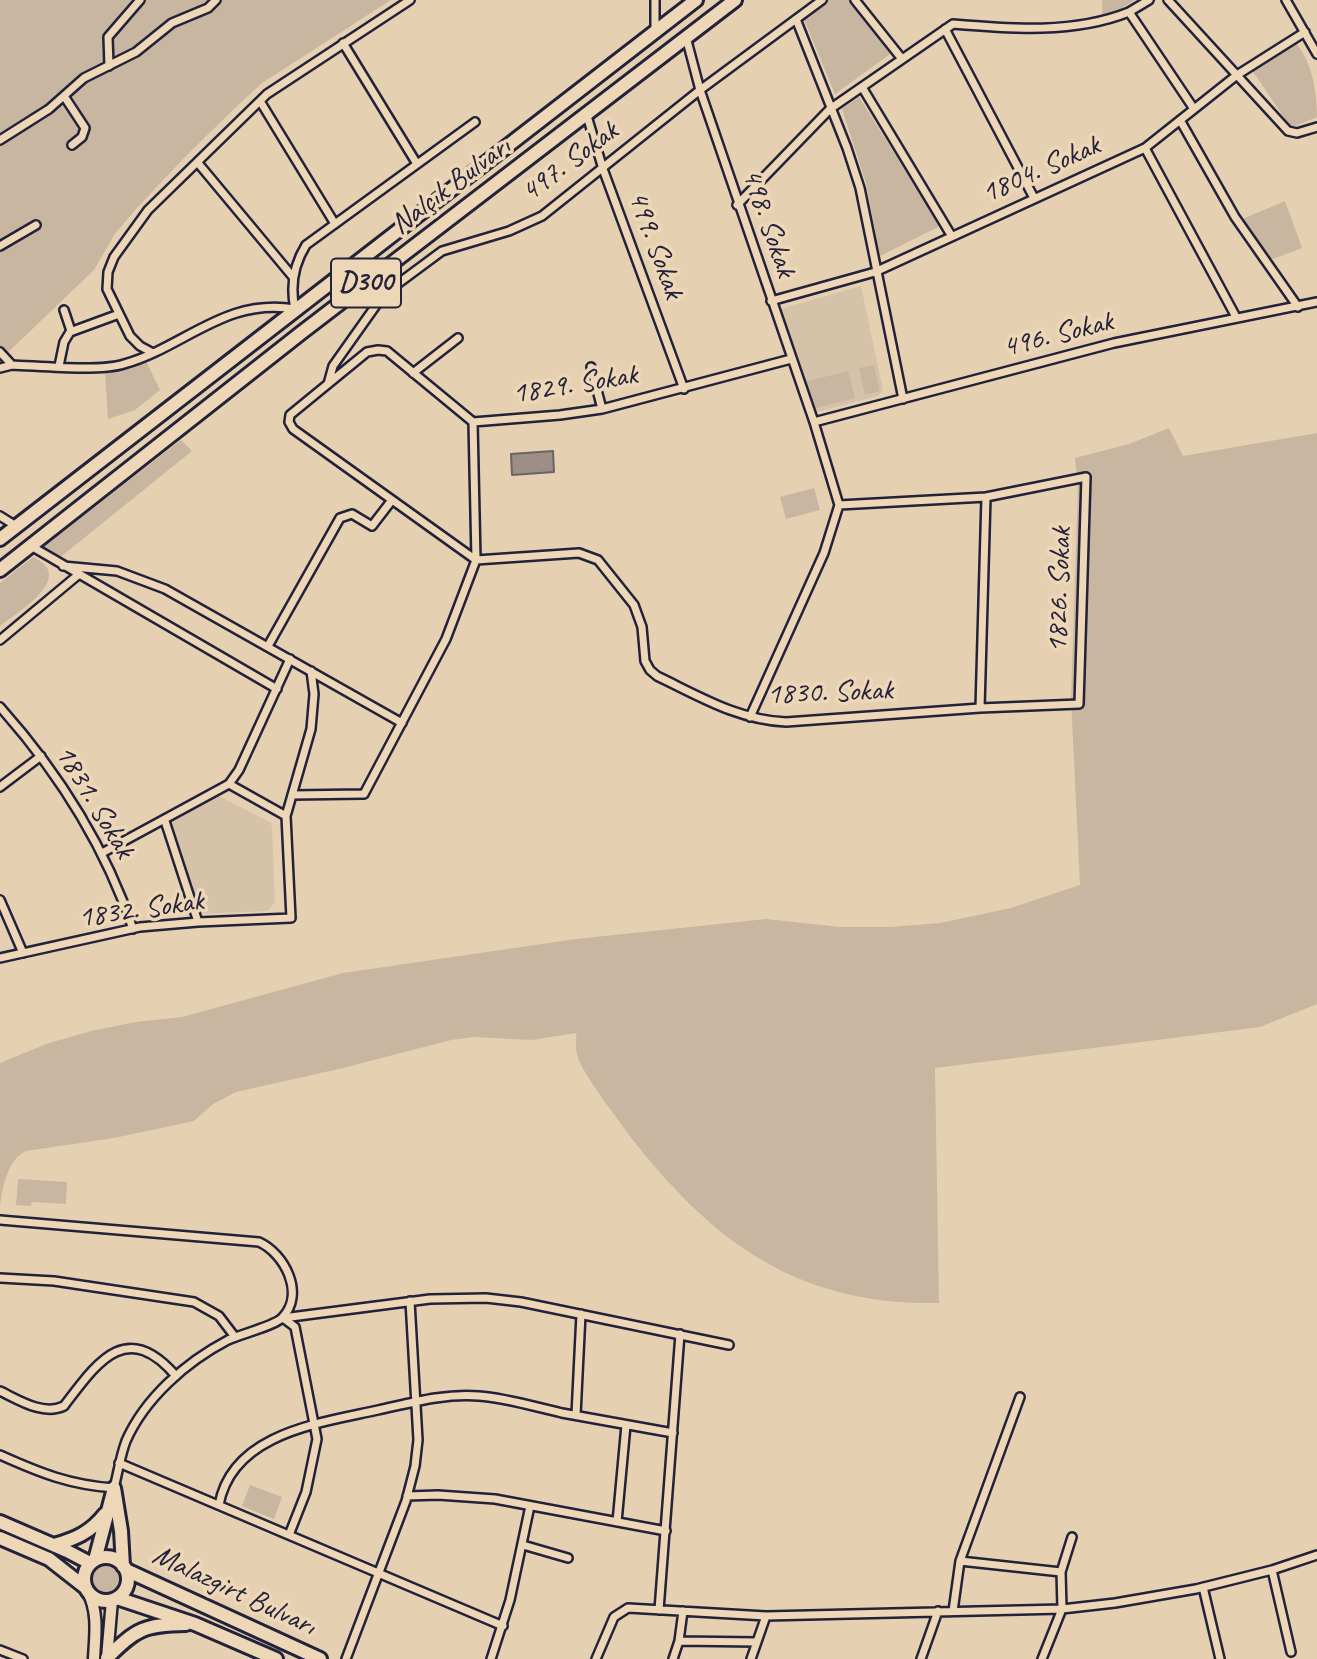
<!DOCTYPE html>
<meta charset="utf-8">
<style>
body{margin:0}
canvas{display:block;background:#e6d0b2}
</style>
<canvas width="1317" height="1659"></canvas>
<script>
const g = document.querySelector('canvas').getContext('2d');
g.lineJoin = 'round';
function paint(path, color) { g.fillStyle = color; g.fill(path, 'evenodd'); }
function stroke(path, color, width, dash) { g.strokeStyle = color; g.lineWidth = width; g.lineCap = dash ? 'butt' : 'round'; g.setLineDash(dash || []); g.stroke(path); }
function write(font, color, halo, rows, align = 'center') {
  g.font = font + ' Caveat,sans-serif'; g.lineWidth = 7; g.setLineDash([]); g.textBaseline = 'middle'; g.strokeStyle = halo; g.fillStyle = color; for (const [text, x, y, turn = 0] of rows) {
    g.save(); g.translate(x, y); g.rotate((+turn || 0) * Math.PI / 180); g.textAlign = isNaN(turn) ? turn : align; if (halo) g.strokeText(text, 0, 0); g.fillText(text, 0, 0); g.restore();
  }
}
paint(new Path2D(`
 M861 286 883 390 878 396 813 413 774 311Z
 M217 795 270 822 272 827 275 902 268 911 196 914 167 823Z`), '#d6c2a8');
paint(new Path2D(`
 M0 0H391L262 83 235 108 184 158 136 209 114 235 94 270 0 360Z
 M828 0H849L890 54 835 94 803 17Z
 M1102 0H1135L1102 21Z
 M1296 43C1312 63 1317 91 1317 117L1291 128 1252 70Z
 M859 97 940 226 880 256 866 183 842 109Z
 M1285 201 1302 248 1260 264 1233 223Z
 M146 361 160 390 135 410 108 419 105 372Z
 M874 365 880 391 865 395 859 368Z
 M848 371 855 398 812 409 805 382Z
 M1169 428 1183 456 1317 433V1004L1260 1027 935 1068 939 1303C798 1306 712 1242 629 1135 618 1119 580 1071 577 1054 575 1048 577 1039 576 1033L532 1040 474 1037 451 1040 343 1068 236 1092 213 1104 194 1121 114 1138 26 1151C7 1160 2 1189 0 1207V1063L46 1044 91 1031 136 1022 182 1017 343 973 576 939 766 919 840 927H890L940 923 1011 908 1080 885 1071 699 1078 487 1075 458 1129 444Z
 M181 440 192 451 58 559 42 548Z
 M814 488 820 510 786 519 780 497Z
 M33 557C77 577 18 612 0 626V583Z
 M18 1179 67 1182 66 1204 32 1202 31 1206 16 1205Z
 M250 1485 282 1497 274 1519 242 1506Z
 M90 1579a16 16 0 1 1 32 0a16 16 0 1 1-32 0Z`), '#c9b6a0');
const water = new Path2D(`
 M553 451 554 472 512 475 511 454Z`);
paint(water, '#9d8f86');
stroke(water, '#6c6368', 2);
const street = new Path2D(`
 M655 0V32
 M855 0 902 59
 M1149 0 1129 12 1194 109
 M1168 0 1288 131 1297 133 1317 127
 M1286 0 1317 54
 M796 19 847 148 860 188 903 399
 M945 29 1034 198
 M686 37 700 90 814 422 839 505 824 553 750 717
 M343 43 417 164
 M109 66 108 37 140 0
 M862 87 951 235
 M64 96 85 128 82 137 72 145
 M260 101 335 224
 M587 116 603 169 684 389
 M1180 120 1235 217 1298 307
 M0 140 49 109 84 78 136 52 172 23 208 8 216 0
 M1145 148 1236 317
 M198 163 293 277
 M737 205 830 109 953 24C1011 29 1074 34 1129 12
 M0 246 36 225
 M771 301 875 272 1145 148 1237 75 1305 32
 M64 310 71 331
 M0 352 12 365C40 366 99 372 124 364 185 347 225 297 295 309 290 286 293 266 306 245L475 122
 M153 353 140 346 130 336 107 289 108 272 114 257 148 210 267 94 410 0
 M791 359 602 409 560 415 473 422 387 351 378 350 367 352 290 415 289 422 293 429 476 560 579 553 598 560 634 605 642 627 645 661 650 670 657 676C699 696 738 720 786 722L980 708
 M59 366 64 342 70 332 119 314
 M591 367 602 409
 M0 368 12 365
 M413 373 458 338
 M328 384 333 366 384 294 442 251 509 231 542 216 700 90 822 0
 M814 422 1114 343 1317 302
 M1086 477 1079 704 980 708 986 497Z
 M839 505 986 497
 M0 516 16 526
 M31 546 277 689
 M63 566 117 571 165 589 402 723
 M0 640 78 575
 M268 646 340 518 352 514 372 526 392 500
 M0 707C58 772 105 846 133 929
 M229 784 286 816
 M0 787 41 756
 M292 795 364 794 446 639 476 560 473 422
 M165 821 198 922
 M102 853 229 784 239 770 290 659
 M0 900 23 953
 M0 958 140 927 198 922 291 918 286 816 311 729 314 694 311 671
 M0 1220 259 1242C284 1253 306 1294 282 1318 274 1326 241 1334 228 1340 186 1362 145 1398 126 1441 120 1457 118 1473 114 1488 70 1485 40 1473 0 1455
 M0 1278 54 1281 194 1302 219 1316 235 1337
 M283 1318 430 1299 486 1298 521 1302 729 1345
 M283 1318 295 1327 317 1439 306 1492 289 1535
 M0 1391C19 1400 43 1416 64 1406 97 1363 126 1318 176 1376
 M576 1415 581 1314
 M119 1463 503 1626
 M407 1496 438 1495 495 1499 666 1531
 M219 1505C232 1433 320 1423 378 1410 410 1403 445 1393 479 1396 507 1398 535 1407 562 1413 599 1420 636 1426 673 1433
 M617 1522 626 1425
 M523 1545 568 1558
 M960 1561 1061 1572
 M1272 1570 1291 1652
 M1203 1587 1220 1659
 M659 1610 680 1334
 M953 1611 960 1561 1020 1397
 M679 1641 757 1642
 M0 1650 23 1659
 M346 1659 406 1501 415 1466 418 1440 410 1301
 M491 1659 510 1600 530 1506
 M596 1659 614 1617 628 1608 766 1616 1062 1609 1115 1603 1196 1589 1272 1570 1317 1555
 M673 1659 679 1641 683 1611
 M751 1659 766 1616
 M921 1659 938 1611
 M1042 1659 1062 1609 1061 1572 1072 1537`);
const secondary = new Path2D(`
 M88 1592C99 1614 95 1636 94 1659
 M107 1658 112 1600`);
const highway = new Path2D(`
 M0 539 696 0
 M0 570 301 333 735 0
 M114 1488 121 1531 123 1566
 M0 1522 67 1551 90 1563
 M0 1538 49 1559 86 1588
 M54 1545C75 1539 90 1533 105 1514
 M84 1579a22 22 0 1 1 44 0a22 22 0 1 1-44 0Z
 M95 1560 113 1492
 M126 1570 320 1659
 M117 1598 195 1624 276 1659
 M107 1658C137 1628 144 1625 186 1624`);
stroke(street, '#22223b', 12);
stroke(secondary, '#22223b', 15);
stroke(highway, '#22223b', 18);
stroke(street, '#eed7b7', 7);
stroke(secondary, '#eed7b7', 10);
stroke(highway, '#eed7b7', 12);
for (const [x, y, w] of [
 [366,283,70]
]) { const box = new Path2D(); box.roundRect(x - w / 2, y - 24.5, w, 49, 5); g.fillStyle = '#eed7b7'; g.fill(box); stroke(box, '#22223b', 2); }
write('bold 28px', '#22223b', null, [
 ["D300",366,283]
]);
write('30px', '#22223b', '#eed7b7', [
 ["497. Sokak",570,162,-37],
 ["1804. Sokak",1041,170,-24],
 ["Nalçık Bulvarı",451,186,-37],
 ["498. Sokak",768,223,71],
 ["499. Sokak",655,245,70],
 ["496. Sokak",1058,335,-14],
 ["1829. Sokak",575,385,-9],
 ["1826. Sokak",1060,590,-88],
 ["1830. Sokak",830,693,-2],
 ["1831. Sokak",94,802,59],
 ["1832. Sokak",141,910,-8],
 ["Malazgirt Bulvarı",234,1591,25]
]);
</script>
